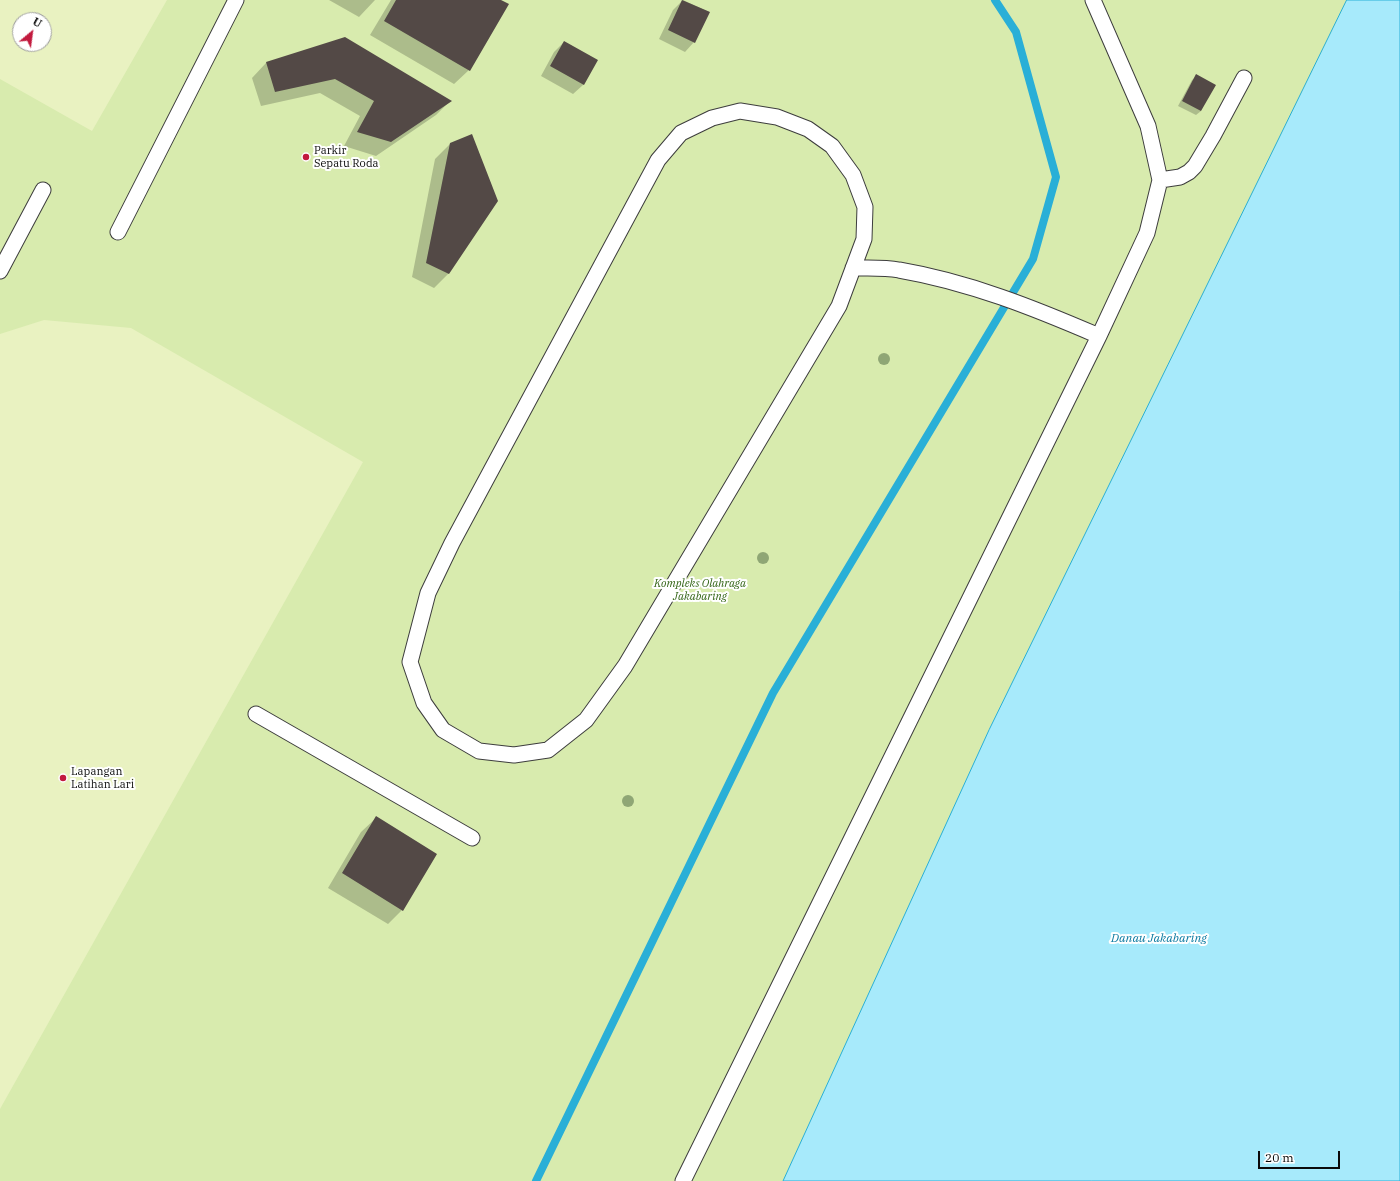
<!DOCTYPE html>
<style>
body{margin:0}
#map{position:relative;width:1400px;height:1181px;overflow:hidden;background:#fff6e7;font-family:"IBM Plex Serif",serif}
canvas{display:block}
.north{position:absolute;left:12px;top:12px;width:40px;height:40px;box-sizing:border-box;background:#fff;border:1px solid #9d9d9d;border-radius:50%;rotate:29deg;font-size:11px;font-weight:700;line-height:16px;text-align:center;color:#0a0a0a}
.north::after{content:'';display:block;margin:auto;width:14px;height:18px;background:#c21a3e;clip-path:polygon(50% 0,100% 100%,50% 72%,0 100%)}
.scale{position:absolute;left:1258px;top:1151px;width:82px;height:18px;box-sizing:border-box;border:2px solid #0a0a0a;border-top:0;padding-left:5px;font-size:12px;line-height:14px;white-space:nowrap;color:#0a0a0a;-webkit-text-stroke:3px #fff;paint-order:stroke}
</style>
<div id="map">
<canvas width="1400" height="1181"></canvas>
<div class="north">U</div>
<div class="scale">20 m</div>
</div>
<script>
const g = document.querySelector('canvas').getContext('2d');
g.lineJoin = 'round';
function paint(path, color) { g.fillStyle = color; g.fill(path, 'evenodd'); }
function stroke(path, color, width, dash) { g.strokeStyle = color; g.lineWidth = width; g.lineCap = dash ? 'butt' : 'round'; g.setLineDash(dash || []); g.stroke(path); }
function write(font, color, halo, rows, align = 'center') {
  g.font = font + ' "IBM Plex Serif",serif'; g.lineWidth = 4; g.setLineDash([]); g.textBaseline = 'middle'; g.strokeStyle = halo; g.fillStyle = color; for (const [text, x, y, turn = 0] of rows) {
    g.save(); g.translate(x, y); g.rotate((+turn || 0) * Math.PI / 180); g.textAlign = isNaN(turn) ? turn : align; if (halo) g.strokeText(text, 0, 0); g.fillText(text, 0, 0); g.restore();
  }
}
paint(new Path2D(`
 M0 0H1400V1181H0ZM20 20H44V44H20Z`), '#d8ebae');
paint(new Path2D(`
 M0 0H167L92 131 0 79ZM20 20H44V44H20Z
 M44 320 131 328 363 462 0 1109V334Z`), '#e9f2c1');
const water = new Path2D(`
 M1347 0H1400V1181H783L989 730Z`);
paint(water, '#a7eafb');
stroke(water, '#29afd7', 1);
paint(new Path2D(`
 M329 0H375L359 17Z
 M391 0H499L469 70 454 84 370 35Z
 M683 0 709 12 694 42 685 52 659 39 673 10Z
 M345 39 450 101 436 115 376 156 344 146 360 116 320 93 261 106 252 78 266 63Z
 M564 42 596 60 583 85 573 94 541 76 554 52Z
 M1197 76 1201 111 1196 115 1178 106 1192 80Z
 M450 144 449 273 434 288 412 277 435 159Z
 M376 818 402 910 388 924 328 888 361 832Z`), '#0003');
stroke(new Path2D(`
 M536 1181 773 693 1033 259 1056 177 1016 32 995 0`), '#29afd7', 8);
paint(new Path2D(`
 M396 0H501L509 4 470 71 384 21Z
 M682 0 710 12 695 43 668 30Z
 M345 37 452 101 391 142 357 132 374 101 335 79 275 92 266 62Z
 M564 41 598 60 584 85 550 66Z
 M1196 74 1216 85 1201 111 1182 101Z
 M472 134 498 201 449 274 426 263 450 143Z
 M376 816 437 854 403 911 342 873Z`), '#534946');
const lane = new Path2D(`
 M740 111 777 117 808 129 832 146 853 175 865 207 864 239 839 306 625 666 586 720 548 750 514 755 479 751 443 730 424 703 410 662 428 593 452 543 658 160 681 133 712 118Z
 M1160 180 1180 177 1189 172 1195 166 1213 136 1244 78
 M118 232 236 0
 M853 268C868 268 884 267 899 270 969 282 1034 308 1099 336
 M0 271 43 190
 M256 714 472 838
 M683 1181 1099 336 1147 233 1160 180 1148 126 1093 0`);
stroke(lane, '#3d3d3d', 17);
stroke(lane, '#fff', 15);
g.fillStyle = '#8fa675';
for (const [x, y] of [
 [884,359],
 [763,558],
 [628,801]
]) { g.beginPath(); g.arc(x, y, 6, 0, 2 * Math.PI); g.fill(); }
for (const [x, y, r, color] of [
 [306,157,4,"#c21a3e"],
 [63,778,4,"#c21a3e"]
]) { const dot = new Path2D(); dot.arc(x, y, r, 0, 2 * Math.PI); g.fillStyle = color; g.fill(dot); stroke(dot, '#fff', 1.5); }
write('11px', '#0a0a0a', '#fff', [
 ["Parkir",314,151],
 ["Sepatu Roda",314,164],
 ["Lapangan",71,772],
 ["Latihan Lari",71,785]
], 'left');
write('italic 11px', '#346517', '#fff', [
 ["Kompleks Olahraga",700,584],
 ["Jakabaring",700,597]
]);
write('italic 12px', '#0c7ba2', '#fff', [
 ["Danau Jakabaring",1159,939]
]);
</script>
